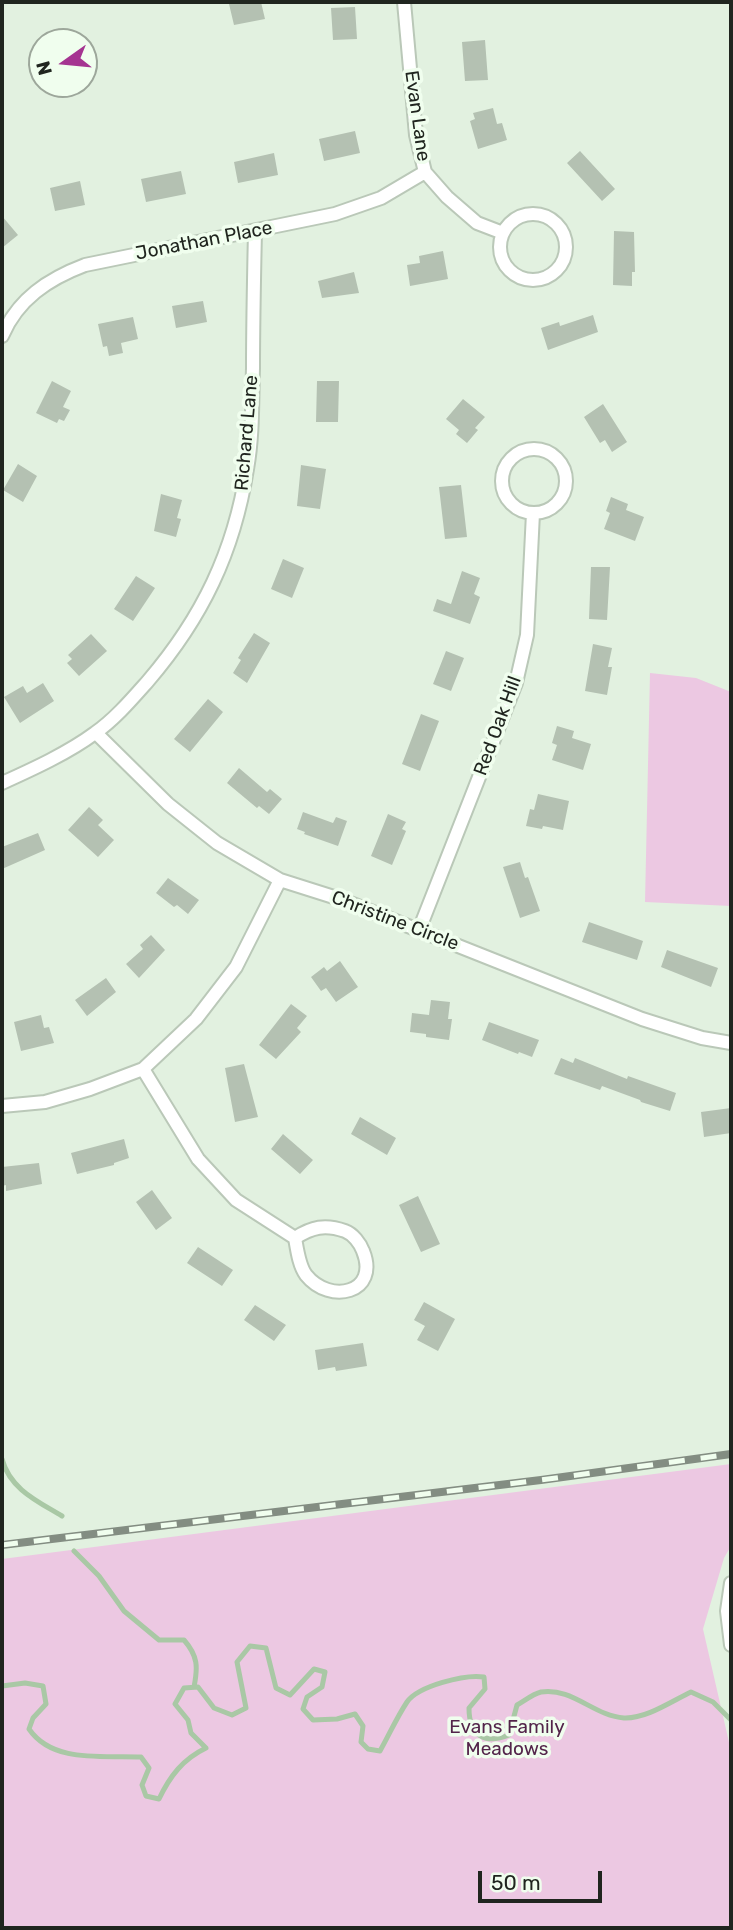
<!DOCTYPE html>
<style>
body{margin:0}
#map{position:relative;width:733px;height:1930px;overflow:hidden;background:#e2f1e0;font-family:Rubik,sans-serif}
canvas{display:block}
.frame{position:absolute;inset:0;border:4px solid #20251f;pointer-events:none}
.north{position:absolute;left:28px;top:28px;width:70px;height:70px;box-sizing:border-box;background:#f0feee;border:2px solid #9da79b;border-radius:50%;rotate:255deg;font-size:19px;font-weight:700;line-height:28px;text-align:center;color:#20251f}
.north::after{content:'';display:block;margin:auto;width:24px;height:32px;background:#a53491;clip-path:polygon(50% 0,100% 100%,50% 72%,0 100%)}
.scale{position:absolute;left:478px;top:1871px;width:124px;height:32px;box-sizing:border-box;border:4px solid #20251f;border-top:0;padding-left:9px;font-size:21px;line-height:24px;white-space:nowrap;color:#20251f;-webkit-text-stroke:5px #f0feee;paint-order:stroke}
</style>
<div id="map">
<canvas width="733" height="1930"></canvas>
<div class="frame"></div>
<div class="north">N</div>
<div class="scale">50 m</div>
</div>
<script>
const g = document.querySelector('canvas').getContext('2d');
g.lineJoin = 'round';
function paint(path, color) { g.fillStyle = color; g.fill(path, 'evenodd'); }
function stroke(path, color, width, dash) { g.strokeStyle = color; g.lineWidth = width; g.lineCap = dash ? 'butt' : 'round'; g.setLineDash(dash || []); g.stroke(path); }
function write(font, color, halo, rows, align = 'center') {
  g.font = font + ' Rubik,sans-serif'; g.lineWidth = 7; g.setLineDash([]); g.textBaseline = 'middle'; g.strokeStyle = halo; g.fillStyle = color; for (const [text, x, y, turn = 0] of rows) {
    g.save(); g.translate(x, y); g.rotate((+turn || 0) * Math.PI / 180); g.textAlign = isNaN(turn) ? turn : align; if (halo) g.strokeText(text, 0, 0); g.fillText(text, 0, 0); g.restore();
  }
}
paint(new Path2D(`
 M650 673 696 678 731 692V906L645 902Z
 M731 1464V1546L724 1558 703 1629 731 1751V1928H2V1559Z`), '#ecc8e2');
stroke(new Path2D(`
 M2 1459C10 1489 37 1501 62 1516
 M74 1551 99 1576 124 1611 159 1640H184C198 1656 198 1667 194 1687
 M2 1686 25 1683 43 1686 46 1704 33 1718 29 1729C53 1764 104 1755 141 1757L149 1768 142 1785 146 1796 159 1799C170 1776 183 1759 206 1748L191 1733 188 1720 175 1704 184 1688 198 1687 214 1708 232 1715 246 1708 237 1662 250 1646 266 1648 276 1688 290 1695 314 1669 325 1672 322 1687 307 1697 303 1709 313 1720 337 1719 355 1714 363 1726 361 1742 368 1749 380 1751C389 1735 397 1717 407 1702 418 1686 465 1674 484 1677L485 1689 469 1708C469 1735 484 1745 509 1735L517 1705C524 1701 533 1694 541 1692 572 1687 594 1716 624 1718 646 1719 672 1701 691 1692L713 1702 731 1720`), '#a9c8a5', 5);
paint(new Path2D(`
 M240 2H261L265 19 234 25 229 4Z
 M355 7 357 39 333 40 331 8Z
 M485 40 488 80 465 81 462 42Z
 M493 108 497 124 502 123 507 140 478 149 470 121 475 119 473 113Z
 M355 131 360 153 324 161 319 139Z
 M580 151 615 189 602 201 567 163Z
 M274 153 278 175 238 183 234 162Z
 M181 171 186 194 146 202 141 179Z
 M80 181 85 205 55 211 50 188Z
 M2 216 18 235 2 248Z
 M614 231 634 232 635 272H632V286L613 285Z
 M443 251 448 279 410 286 407 265 420 263 419 256Z
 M354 272 359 293 322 298 318 281Z
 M203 301 207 322 176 328 172 306Z
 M593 315 598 332 548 350 541 328 559 322 560 326Z
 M133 317 138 339 121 343 123 353 109 356 107 346 103 347 98 324Z
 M52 381 71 391 63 407 70 410 64 421 59 419 57 423 36 413Z
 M317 381H339L338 422H316Z
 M463 399 485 417 475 428 478 430 467 443 456 434 459 430 446 419Z
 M603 404 627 442 612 452 605 440 600 443 584 417Z
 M18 464 37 476 23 502 3 490Z
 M301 465 326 469 320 509 297 506Z
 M461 485 467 537 445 539 439 487Z
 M161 494 182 500 177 518 181 519 176 537 154 531Z
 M611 497 628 504 626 510 644 517 635 541 604 529 610 513 606 511Z
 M283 559 304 568 292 598 271 589Z
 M591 567H610L607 620 589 619Z
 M462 571 480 578 474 594 480 597 470 624 433 611 437 599 451 604Z
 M136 576 155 588 133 621 114 609Z
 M254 633 270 643 247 683 233 673 241 660 238 658Z
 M91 634 107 651 79 676 67 663 72 659 68 655Z
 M593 644 612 648 608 667H612L607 695 585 691Z
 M446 651 464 658 451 691 433 684Z
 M43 683 54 701 20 723 4 697 23 686 27 693Z
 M208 699 223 712 190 752 174 739Z
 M421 714 439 721 420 771 402 764Z
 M557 726 574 731 572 738 591 744 583 770 552 760 557 745 552 743Z
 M239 768 267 792 270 789 282 799 269 814 259 806 257 808 227 783Z
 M538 794 569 801 563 830 543 826 542 829 526 826 530 809 534 810Z
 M89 807 103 820 98 825 114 840 98 857 68 830Z
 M303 812 333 823 336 817 347 821 338 846 304 834 305 832 297 829Z
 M388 814 406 822 402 829 406 831 392 865 371 856Z
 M38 833 45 850 2 869V847Z
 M520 862 525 878 528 877 540 911 520 918 503 867Z
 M168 878 199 900 188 914 177 905 174 907 156 893Z
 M589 922 643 941 637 960 582 942Z
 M151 935 165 950 139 978 126 964 143 949 140 945Z
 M667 950 718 968 711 987 661 967Z
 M340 961 358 987 336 1002 326 988 321 991 311 977 324 967 327 971Z
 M106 978 116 992 87 1016 75 1000Z
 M431 1000 450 1002 448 1019H452L449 1040 426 1037V1034L410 1032 412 1013 429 1015Z
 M291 1004 307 1016 297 1028 301 1032 276 1059 259 1045Z
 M41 1015 44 1028 49 1027 54 1043 21 1051 14 1022Z
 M489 1022 539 1040 532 1057 519 1052 518 1054 482 1040Z
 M561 1058 573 1063 575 1058 627 1079 628 1076 676 1093 670 1111 641 1102 640 1100 602 1086 600 1090 554 1074Z
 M244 1064 258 1117 235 1122 225 1068Z
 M731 1108V1133L704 1137 701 1112Z
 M360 1117 396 1138 387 1155 351 1134Z
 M283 1134 313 1160 300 1174 271 1149Z
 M124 1139 129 1158 114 1163V1165L77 1174 71 1153Z
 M39 1163 42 1184 6 1191V1185L2 1186V1167Z
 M152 1190 172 1218 156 1230 136 1202Z
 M418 1196 440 1244 421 1252 399 1205Z
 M198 1247 233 1270 222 1286 187 1263Z
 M424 1302 455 1319 438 1351 417 1340 425 1326 414 1320Z
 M255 1305 286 1325 274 1341 244 1320Z
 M363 1343 367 1366 336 1371 335 1367 318 1370 315 1350Z`), '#b4c1b2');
const minor = new Path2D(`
 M404 2 416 135 425 172 447 197 477 223 503 233
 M500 247a33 33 0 1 1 66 0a33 33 0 1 1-66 0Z
 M2 336C18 299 48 279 85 265L335 214 381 198 425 172
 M502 481a32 32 0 1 1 64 0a32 32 0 1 1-64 0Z
 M96 733 168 804 217 843 280 880 340 899 642 1019 702 1038 731 1043
 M2 783C33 769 68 753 95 733 115 719 132 699 148 681 202 618 234 552 247 469 253 436 252 402 253 368 253 322 254 277 255 231
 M419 930 516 683 527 635 533 513
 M143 1069 198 1159 236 1200 295 1238C297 1249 299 1266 306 1275 330 1305 380 1293 363 1251 360 1243 353 1234 345 1231 325 1224 312 1227 295 1238
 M2 1106 45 1102 90 1089 143 1069 196 1019 236 967 280 880
 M731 1583 727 1611 731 1645`);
stroke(minor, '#bac8b8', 16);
stroke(minor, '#fff', 12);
const rail = new Path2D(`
 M2 1545 541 1480 731 1454`);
stroke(rail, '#838d82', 8);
stroke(rail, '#f0feee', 5, [16]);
write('19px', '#20251f', '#f0feee', [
 ["Evan Lane",417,116,82],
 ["Jonathan Place",204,241,-11],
 ["Richard Lane",247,433,-85],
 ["Red Oak Hill",498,726,-70],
 ["Christine Circle",395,921,21]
]);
write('19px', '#53244a', '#f0feee', [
 ["Evans Family",507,1728],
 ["Meadows",507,1750]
]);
</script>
